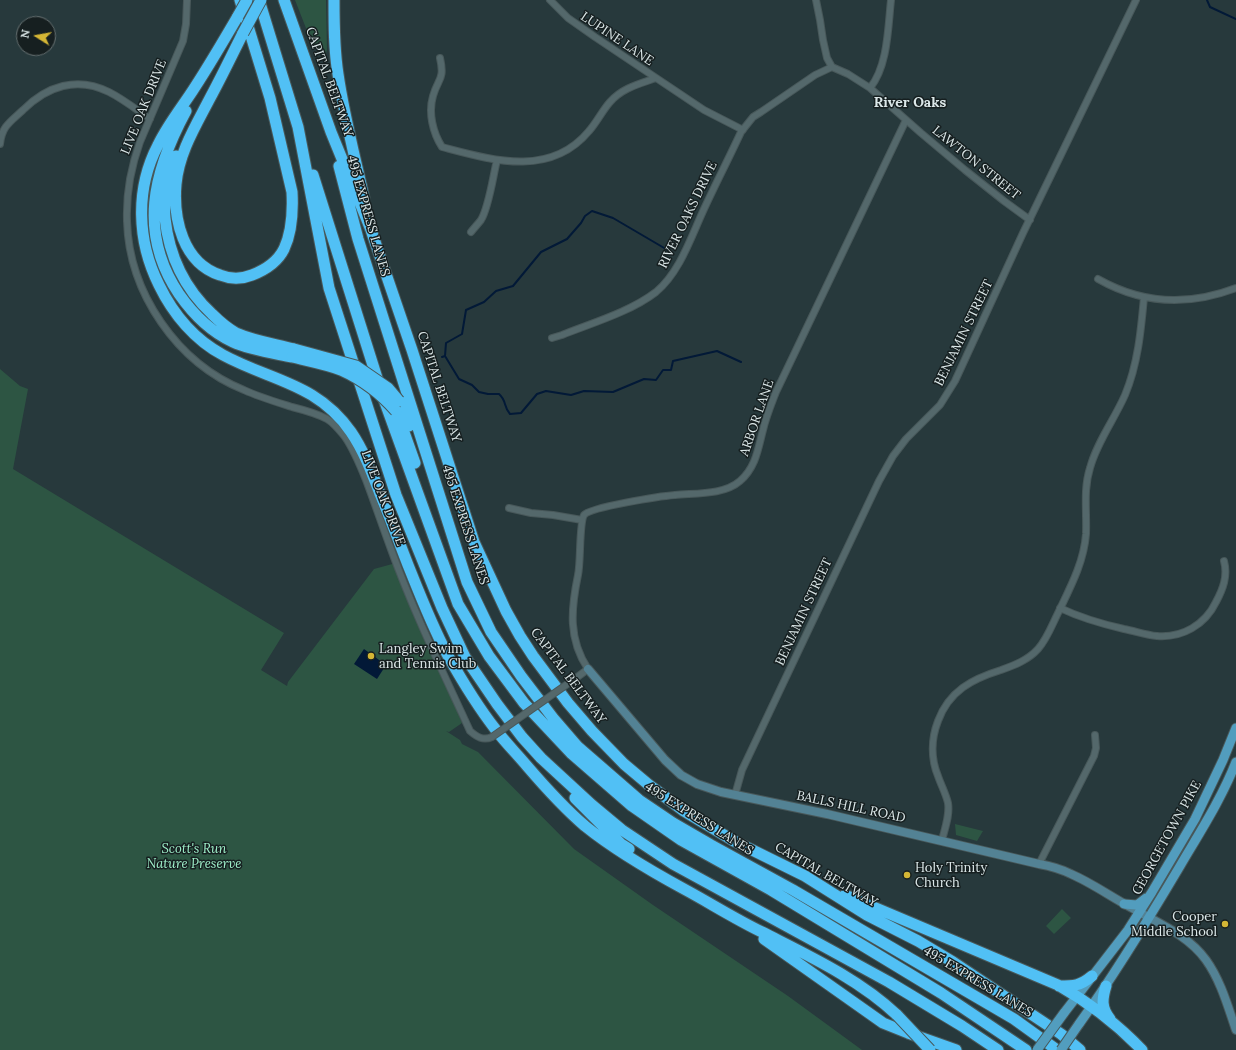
<!DOCTYPE html>
<style>
body{margin:0}
#map{position:relative;width:1236px;height:1050px;overflow:hidden;background:#27393c;font-family:Lora,serif}
canvas{display:block}
.north{position:absolute;left:16px;top:16px;width:40px;height:40px;box-sizing:border-box;background:#161f20;border:1px solid #656f70;border-radius:50%;rotate:281deg;font-size:11px;font-weight:700;line-height:16px;text-align:center;color:#dce8e9}
.north::after{content:'';display:block;margin:auto;width:14px;height:18px;background:#d4b635;clip-path:polygon(50% 0,100% 100%,50% 72%,0 100%)}
</style>
<div id="map">
<canvas width="1236" height="1050"></canvas>
<div class="north">N</div>
</div>
<script>
const g = document.querySelector('canvas').getContext('2d');
g.lineJoin = 'round';
function paint(path, color) { g.fillStyle = color; g.fill(path, 'evenodd'); }
function stroke(path, color, width, dash) { g.strokeStyle = color; g.lineWidth = width; g.lineCap = dash ? 'butt' : 'round'; g.setLineDash(dash || []); g.stroke(path); }
function write(font, color, halo, rows, align = 'center') {
  g.font = font + ' Lora,serif'; g.lineWidth = 3; g.setLineDash([]); g.textBaseline = 'middle'; g.strokeStyle = halo; g.fillStyle = color; for (const [text, x, y, turn = 0] of rows) {
    g.save(); g.translate(x, y); g.rotate((+turn || 0) * Math.PI / 180); g.textAlign = isNaN(turn) ? turn : align; if (halo) g.strokeText(text, 0, 0); g.fillText(text, 0, 0); g.restore();
  }
}
paint(new Path2D(`
 M295 0H326L327 50 324 59 311 41Z
 M0 369 20 386 28 389 13 469 284 633 261 670 287 686 288 682 374 569 396 563 462 723 449 732 446 731 460 740 462 744 478 752 574 849 653 905 788 996 862 1050H0Z
 M955 824 983 831 977 841 956 835Z
 M1062 909 1071 918 1054 934 1046 926Z`), '#2d5543');
paint(new Path2D(`
 M364 649 386 665 377 679 354 664Z`), '#021937');
stroke(new Path2D(`
 M1207 0 1210 7 1236 19
 M445 356 446 343 462 334 466 310 484 302 496 291 513 286 541 252 567 239 581 223 585 216 592 211 613 218 671 252
 M442 357 445 356 459 379 472 385 479 392 488 394H499C507 401 503 406 510 414L521 413 537 394 546 391 571 395 584 391 613 392 644 379 656 380 663 370H671L673 361 717 351 741 362`), '#021937', 2);
const street = new Path2D(`
 M187 0 186 24 183 41 140 142C131 167 126 193 127 221 129 293 177 363 244 390 259 397 276 402 292 407 304 410 316 413 327 419 334 423 340 431 345 437 354 450 360 465 366 480 375 504 383 528 392 552 414 613 443 672 470 731 477 737 483 741 492 737
 M550 0 568 18 595 37 704 110 743 130
 M816 0 820 20 823 40 827 58 832 67 848 74 870 88 921 133 965 170 1004 201 1030 220
 M440 58C445 80 438 78 433 96 428 113 433 133 442 147 492 160 550 178 589 131 597 122 602 111 610 102 622 88 639 84 656 78
 M870 88C888 66 888 27 891 0
 M0 144C2 126 10 122 23 110 47 86 77 76 109 92 123 99 137 110 150 119
 M471 232C474 228 478 224 481 220 489 207 493 176 497 160
 M1098 279C1142 304 1189 306 1236 288
 M552 338 562 335C592 323 630 312 656 292 680 272 691 237 704 209 716 183 729 158 741 132L753 117 761 112 815 75 832 67
 M509 508 531 513 553 515 582 520
 M1060 608C1081 618 1102 624 1124 629 1135 631 1146 635 1157 636 1182 638 1205 625 1216 602 1223 589 1228 576 1224 561
 M576 678 588 669C568 639 571 609 578 575 581 562 579 523 584 515 590 507 662 496 675 495 696 493 724 495 740 481 756 467 758 449 763 430 766 417 771 405 776 392L906 120
 M735 795 742 770 879 481 893 456 906 439 940 405 955 381 1023 233 1136 0
 M942 840C945 828 950 815 948 803 946 794 941 785 938 776 931 759 931 739 938 721 949 691 972 679 1001 670 1015 665 1028 660 1038 649 1047 639 1052 625 1058 613 1070 588 1084 562 1086 534 1087 512 1083 490 1090 468 1097 442 1114 420 1125 395 1138 364 1141 330 1144 297
 M1039 864 1094 756 1096 748 1095 735`);
const secondary = new Path2D(`
 M588 669 665 760 681 775 697 784 721 792 827 814 1039 864C1050 866 1061 869 1071 874 1092 883 1111 897 1132 908 1158 923 1188 935 1206 960 1221 981 1228 1007 1236 1030`);
const primary = new Path2D(`
 M1124 904 1137 905 1146 898
 M1064 1013 1128 930 1152 892 1195 819 1223 760 1236 728
 M1079 1024C1116 973 1148 920 1180 866 1200 832 1222 798 1236 762`);
const highway = new Path2D(`
 M240 0 270 98 292 192C293 211 292 232 284 249 278 261 265 270 252 275 242 279 230 279 220 275 183 263 173 219 176 184 179 153 195 127 209 100 221 78 232 55 243 33
 M259 0 298 127 329 288 396 495 442 608 465 657 497 704 522 737 541 758 592 805 622 830 673 864 889 982 962 1026 998 1050
 M284 0 331 132 371 230 412 350 474 542 506 611 520 636 533 656 568 703 592 731 624 764 649 785 684 811 734 841 805 876 867 915 918 941 953 962 1061 1034 1080 1050
 M334 0C334 25 334 49 338 74 344 116 355 157 364 198
 M238 16C224 40 210 64 195 87 183 106 168 124 158 145 135 189 137 241 159 285 173 314 195 340 223 355 271 381 317 383 351 432 364 451 372 473 380 494 390 518 399 542 408 565 420 595 432 626 447 654 461 679 478 707 496 730 505 742 517 754 527 766 545 787 564 808 585 826 616 851 649 870 684 889 710 903 735 919 762 932 809 956 859 979 897 1015
 M186 111C153 172 138 233 179 294 193 314 211 332 233 342 251 350 273 353 292 357
 M176 156C170 173 163 200 165 218 169 256 184 288 212 314 219 321 227 328 236 333 254 341 275 344 294 349
 M339 166 358 239 467 582 491 632 521 676 553 718 578 747 639 800 673 823 711 845 793 890 1014 1019 1057 1050
 M313 175 383 397 458 604 489 656 524 703 571 753 632 806 681 840 771 890 941 993 1026 1050
 M399 401 409 426
 M399 418 415 463
 M575 798 621 844 629 849
 M845 895 1058 985C1088 1002 1118 1025 1142 1050
 M764 939 883 1023 908 1033 956 1050
 M1059 986C1074 986 1080 986 1092 976
 M1106 986C1102 999 1101 1008 1110 1019`);
stroke(street, '#48585a', 8);
stroke(secondary, '#48585a', 10);
stroke(primary, '#48585a', 11);
stroke(highway, '#48585a', 13);
stroke(street, '#54686b', 6);
stroke(secondary, '#538294', 8);
stroke(primary, '#529dbe', 9);
stroke(highway, '#51c0f5', 11);
const streetBridge = new Path2D(`
 M492 737 576 678`);
const primaryBridge = new Path2D(`
 M1037 1050 1064 1013
 M1061 1050 1079 1024`);
const highwayBridge = new Path2D(`
 M238 16 247 0
 M243 33 261 0
 M294 349 356 366 388 388 399 401
 M292 357C308 361 325 364 341 370 361 379 381 394 396 411
 M897 1015 930 1050`);
stroke(streetBridge, '#48585a', 8, []);
stroke(primaryBridge, '#48585a', 11, []);
stroke(highwayBridge, '#48585a', 13, []);
stroke(streetBridge, '#54686b', 6);
stroke(primaryBridge, '#529dbe', 9);
stroke(highwayBridge, '#51c0f5', 11);
for (const [x, y, r, color] of [
 [371,656,4,"#d4b635"],
 [907,875,4,"#d4b635"],
 [1225,924,4,"#d4b635"]
]) { const dot = new Path2D(); dot.arc(x, y, r, 0, 2 * Math.PI); g.fillStyle = color; g.fill(dot); stroke(dot, '#161f20', 1.5); }
write('13px', '#dce8e9', '#161f20', [
 ["LUPINE LANE",617,39,34],
 ["CAPITAL BELTWAY",329,82,70],
 ["LIVE OAK DRIVE",144,107,-68],
 ["LAWTON STREET",976,163,39],
 ["RIVER OAKS DRIVE",688,215,-64],
 ["495 EXPRESS LANES",368,216,74],
 ["BENJAMIN STREET",964,333,-64],
 ["CAPITAL BELTWAY",439,387,72],
 ["ARBOR LANE",757,418,-71],
 ["LIVE OAK DRIVE",383,498,69],
 ["495 EXPRESS LANES",465,525,72],
 ["BENJAMIN STREET",804,612,-65],
 ["CAPITAL BELTWAY",568,676,53],
 ["BALLS HILL ROAD",851,807,12],
 ["495 EXPRESS LANES",699,819,32],
 ["GEORGETOWN PIKE",1167,838,-61],
 ["CAPITAL BELTWAY",826,875,30],
 ["495 EXPRESS LANES",978,982,31]
]);
write('13px', '#dce8e9', '#161f20', [
 ["Langley Swim",379,649],
 ["and Tennis Club",379,664],
 ["Holy Trinity",915,868],
 ["Church",915,883],
 ["Cooper",1217,917,"right"],
 ["Middle School",1217,932,"right"]
], 'left');
write('italic 13px', '#9ff0ca', '#161f20', [
 ["Scott's Run",194,849],
 ["Nature Preserve",194,864]
]);
write('bold 14px', '#dce8e9', '#161f20', [
 ["River Oaks",910,103]
]);
</script>
